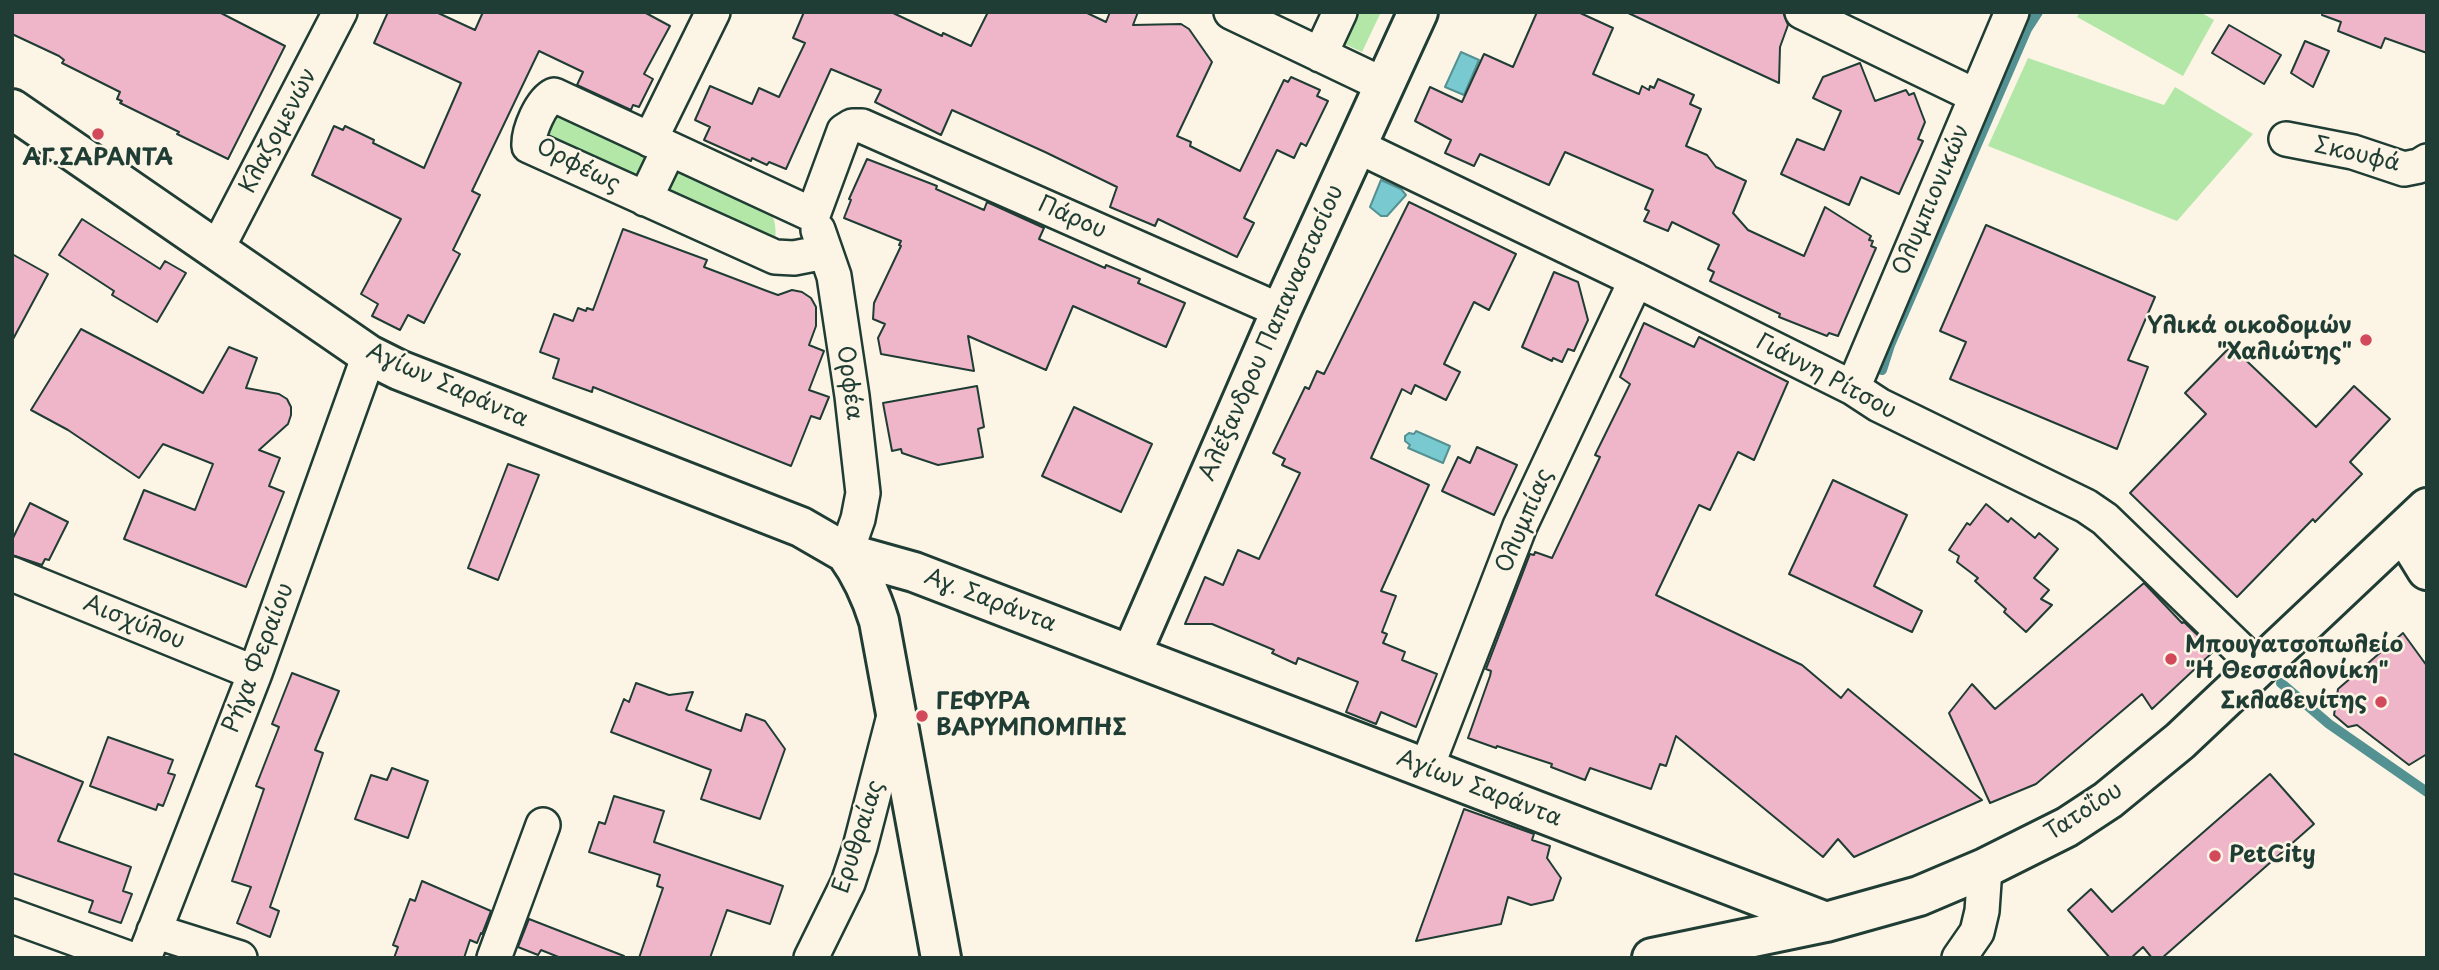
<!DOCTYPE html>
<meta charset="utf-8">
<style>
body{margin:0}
#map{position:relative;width:2439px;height:970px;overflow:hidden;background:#fcf5e5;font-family:"Playpen Sans",sans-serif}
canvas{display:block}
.frame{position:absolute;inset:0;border:14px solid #1f3d34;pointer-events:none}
</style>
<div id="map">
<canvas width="2439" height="970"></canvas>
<div class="frame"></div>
</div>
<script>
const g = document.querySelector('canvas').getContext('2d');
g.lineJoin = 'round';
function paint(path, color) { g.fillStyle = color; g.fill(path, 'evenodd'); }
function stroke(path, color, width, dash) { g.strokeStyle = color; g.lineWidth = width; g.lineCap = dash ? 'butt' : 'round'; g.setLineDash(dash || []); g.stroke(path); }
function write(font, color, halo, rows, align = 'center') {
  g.font = font + ' "Playpen Sans",sans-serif'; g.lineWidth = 5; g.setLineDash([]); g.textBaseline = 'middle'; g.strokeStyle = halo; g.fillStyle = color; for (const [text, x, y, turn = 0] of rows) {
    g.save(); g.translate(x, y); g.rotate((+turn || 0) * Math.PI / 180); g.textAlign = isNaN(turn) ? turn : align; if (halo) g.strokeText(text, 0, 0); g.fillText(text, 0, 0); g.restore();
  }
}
paint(new Path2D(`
 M1351 12H1381L1362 52 1338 41Z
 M2080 12H2200L2214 20 2183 76 2077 17Z
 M2028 58 2164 105 2175 87 2253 134 2177 221 1988 146Z
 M555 113 649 151 640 183 545 136Z
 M679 167 767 208C777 219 776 231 775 245L661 195Z`), '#b3e7a8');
const water = new Path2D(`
 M1461 52 1479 60 1464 95 1445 87Z
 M1381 180 1401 189 1406 195 1387 216H1381L1370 207Z
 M1416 431 1450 446 1443 463 1408 448 1410 445 1405 441V436L1409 433 1414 434Z`);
paint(water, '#78c9d0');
stroke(water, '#549192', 2);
stroke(new Path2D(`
 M1882 370 1890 345 2027 29 2038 12
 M2281 683 2329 724 2427 792`), '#549192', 10);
const building = new Path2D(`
 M12 12H219L285 46 228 159 177 134 179 132 120 103 122 101 117 99 120 92 62 63 64 60 59 56 12 34Z
 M388 12H436L475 30 483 12H644L670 26 644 74 653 79 639 107 633 105 631 110 577 85 583 72 539 51 472 191 480 195 453 250 460 254 424 323 408 315 400 330 372 316 378 304 361 294 401 219 312 175 334 126 343 130 345 126 374 140 373 143 424 168 461 83 374 43Z
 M804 12H891L942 36 943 33 971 46 988 12H1085L1106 22 1110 12H1138L1133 25 1181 24 1189 29 1212 62 1177 136 1191 142 1190 146 1240 171 1284 80 1288 82 1291 77 1320 90 1317 96 1328 101 1306 146 1301 143 1294 158 1277 150 1244 218 1254 223 1237 257 1158 219 1155 226 1110 207 1117 187 1045 152 952 110 941 135 875 102 881 90 831 69 786 169 769 162 767 165 752 158 751 161 704 140 710 127 695 120 710 86 752 104 759 88 779 97 805 43 793 38Z
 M1537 12H1578L1613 28 1593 74 1639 94 1642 86 1649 90 1650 86 1654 88 1658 79 1694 95 1690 104 1701 109 1686 146 1707 155 1716 167 1746 181 1733 213 1748 230 1804 256 1825 207 1871 236 1869 240 1873 241 1871 246 1876 248 1838 336 1829 333 1827 336 1779 317 1780 314 1710 281 1714 272 1708 269 1719 245 1672 222 1668 231 1644 221 1649 211 1645 209 1653 190 1565 152 1549 185 1480 154 1474 166 1445 153 1451 140 1415 121 1430 87 1462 102 1484 54 1513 67Z
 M1626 12H1783L1788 25 1780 47 1779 83Z
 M2323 12H2427V53L2385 38 2381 48 2338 31 2341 22 2322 15Z
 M2229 25 2281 55 2264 84 2212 53Z
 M2305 41 2329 51 2313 87 2291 73Z
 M1860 63 1875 101 1906 90 1909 95 1914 93 1925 122 1918 139 1923 141 1899 194 1861 177 1849 205 1781 174 1797 139 1824 150 1841 111 1813 98 1823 77Z
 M867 159 937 186 936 189 984 210 987 202 1044 228 1039 239 1105 268 1106 265 1140 279 1138 283 1185 303 1166 347 1073 306 1046 370 968 336 974 371 881 354 878 338 885 324 873 319 874 303 901 246 899 245 901 241 844 218 851 200 849 199Z
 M1409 202 1516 254 1489 310 1474 302 1444 364 1460 372 1446 400 1415 385 1411 394 1402 389 1371 458 1429 485 1381 591 1396 596 1382 632 1387 634 1383 643 1405 652 1402 660 1437 674 1416 727 1381 712 1376 724 1346 712 1358 682 1298 658 1296 664 1272 653 1274 650 1212 624H1185L1205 577 1223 585 1238 550 1259 559 1300 473 1282 465 1285 459 1273 453 1305 387 1309 389 1317 371 1324 374Z
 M82 219 160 269 165 261 186 273 157 322 112 295 114 291 59 255Z
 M1986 225 2155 297 2128 360 2148 367 2117 449 1950 379 1966 342 1940 331Z
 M623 229 707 260 704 267 767 291 778 295 792 290 802 292 811 298 816 307V326L809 345 824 351 809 390 829 397 820 419 811 416 791 466 593 387 592 392 553 378 559 359 540 352 554 314 573 321 578 308 586 311 587 308 593 310Z
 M12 254 48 274 12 341Z
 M1554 272 1578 282 1588 320 1574 351 1568 349 1562 362 1553 358 1552 361 1522 347Z
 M1644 323 1694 347 1699 337 1788 382 1754 460 1738 452 1710 510 1699 505 1656 595 1802 665 1841 698 1848 689 1982 800 1854 857 1838 839 1823 857 1676 736 1666 766 1660 764 1651 789 1590 768 1585 780 1551 767 1552 764 1497 746 1496 748 1468 738 1490 676 1491 671 1486 669 1530 554 1534 555 1535 552 1552 558 1600 457 1595 455 1630 384 1620 377Z
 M81 329 203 393 229 347 257 358 246 388 279 394 287 399 291 407V415L288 424 259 450 280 458 269 486 284 492 246 587 124 539 144 490 195 510 213 464 163 444 139 478 68 430 31 410Z
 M2231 346 2316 427 2354 386 2390 419 2350 462 2362 474 2315 522 2313 519 2237 597 2130 493 2206 414 2185 393Z
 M977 386 984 427 978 429 983 457 938 465 902 453 901 449 892 451 883 403Z
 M1074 407 1152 444 1121 512 1042 476Z
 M1477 447 1517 465 1494 515 1442 491 1458 457 1470 463Z
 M508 464 539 475 498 580 468 568Z
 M1833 480 1907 515 1874 586 1922 611 1912 632 1789 574Z
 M30 503 68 522 49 560 45 559 42 565 12 555V540Z
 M1986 504 2008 522 2011 518 2035 538 2039 533 2058 549 2034 578 2049 590 2041 599 2052 605 2026 632 2004 612 2006 609 1975 581 1978 578 1957 562 1959 556 1949 550 1967 523 1970 525Z
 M2144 583 2182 623 2184 622 2214 651 2152 709 2142 694 2036 784 1990 803 1949 713 1972 684 1995 709Z
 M2403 633 2427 666V754L2409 765 2357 725 2348 727 2334 715 2338 689Z
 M292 673 339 691 315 750 323 753 270 907 279 911 270 937 237 923 251 887 232 881 264 789 256 786 279 727 272 724Z
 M636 683 669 695 693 692 686 710 741 731 746 714 765 721 785 749 760 819 701 799 711 770 611 732 624 699 629 702Z
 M108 737 173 760 168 773 175 775 163 806 158 804 156 810 90 786Z
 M12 753 83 782 58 841 131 867 123 891 132 894 121 923 89 912 93 901 12 873Z
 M392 768 428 781 408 838 355 819 371 775 387 780Z
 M2270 774 2314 824 2162 958H2152L2143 947 2131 958H2110L2068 910 2091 889 2112 912Z
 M614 796 664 811 654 842 783 886 770 924 727 910 710 958H639L663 888 657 886 660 875 589 852 599 822 605 824Z
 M1464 809 1534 834 1532 840 1550 846 1547 858 1561 878 1553 900 1531 905 1508 897 1501 924 1416 941Z
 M422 881 491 911 482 934 481 933 477 943 470 940 464 958H394L398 947 393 945 410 899 415 901Z
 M529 919 624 956 623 958H561L541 950 538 955 518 947Z`);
paint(building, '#efb6ca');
stroke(building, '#1f3d34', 2);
const street = new Path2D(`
 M1231 12 1384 85
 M1802 12 1976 96
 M1320 55 1340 12
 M2286 139 2353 152 2404 169 2419 166 2427 161
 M650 140 713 12
 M1355 145 1636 280 1853 388 1879 405 2086 506 2105 519 2257 666
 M645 199 669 149
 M813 215 554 95C541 101 528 131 529 146L775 257 794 258 825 252
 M813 215 844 131 852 126H862L1281 311
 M818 230 834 276 852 396 863 493 858 519 846 553
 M217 249 340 12
 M1853 388 2012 12
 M12 574 255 673
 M1426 769 1520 526 1636 280
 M12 916 128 958
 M154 931 240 958
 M144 958 255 673 369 355
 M494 958 543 825
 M811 958 848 883 860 847 895 712
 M1959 958 1977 932 1982 911 1985 868`);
const secondary = new Path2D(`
 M12 109 369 355 399 370 801 527 846 553 914 572 1826 922
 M2403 531 2427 570
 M846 553C862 575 871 595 879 621L941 958
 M1131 655 1281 311 1418 12
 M1652 958 1826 922 1919 896 1985 868 2067 827 2108 800 2180 741 2427 508`);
stroke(street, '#1f3d34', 38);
stroke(secondary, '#1f3d34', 44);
stroke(street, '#fcf5e5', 33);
stroke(secondary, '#fcf5e5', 38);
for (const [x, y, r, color] of [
 [98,134,7,"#d1495b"],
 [2366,340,7,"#d1495b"],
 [2171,659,7,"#d1495b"],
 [2381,702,7,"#d1495b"],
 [922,716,7,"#d1495b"],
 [2215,856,7,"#d1495b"]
]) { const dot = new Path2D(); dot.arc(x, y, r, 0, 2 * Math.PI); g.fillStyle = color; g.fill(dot); stroke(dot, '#fcf5e5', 2.5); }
write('23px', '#1f3d34', '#fcf5e5', [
 ["Κλαζομενών",279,131,-62],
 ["Σκουφά",2357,155,13],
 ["Ορφέως",578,166,27],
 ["Ολυμπιονικών",1932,200,-67],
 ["Πάρου",1072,218,24],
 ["Αλέξανδρου Παπαναστασίου",1272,333,-66],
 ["Γιάννη Ρίτσου",1826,377,28],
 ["Ορφέα",849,383,82],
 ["Αγίων Σαράντα",447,386,24],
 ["Ολυμπίας",1525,521,-67],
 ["Αγ. Σαράντα",990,601,21],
 ["Αισχύλου",134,623,22],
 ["Ρήγα Φεραίου",259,658,-69],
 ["Αγίων Σαράντα",1479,789,21],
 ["Τατοΐου",2084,812,-33],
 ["Ερυθραίας",859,837,-72]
]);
write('bold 23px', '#1f3d34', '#fcf5e5', [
 ["ΑΓ.ΣΑΡΑΝΤΑ",98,159,"center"],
 ["Υλικά οικοδομών",2352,327,"right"],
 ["\"Χαλιώτης\"",2352,353,"right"],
 ["Μπουγατσοπωλείο",2185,646],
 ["\"Η Θεσσαλονίκη\"",2185,672],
 ["Σκλαβενίτης",2367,702,"right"],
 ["ΓΕΦΥΡΑ",936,703],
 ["ΒΑΡΥΜΠΟΜΠΗΣ",936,729],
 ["PetCity",2229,856]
], 'left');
</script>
